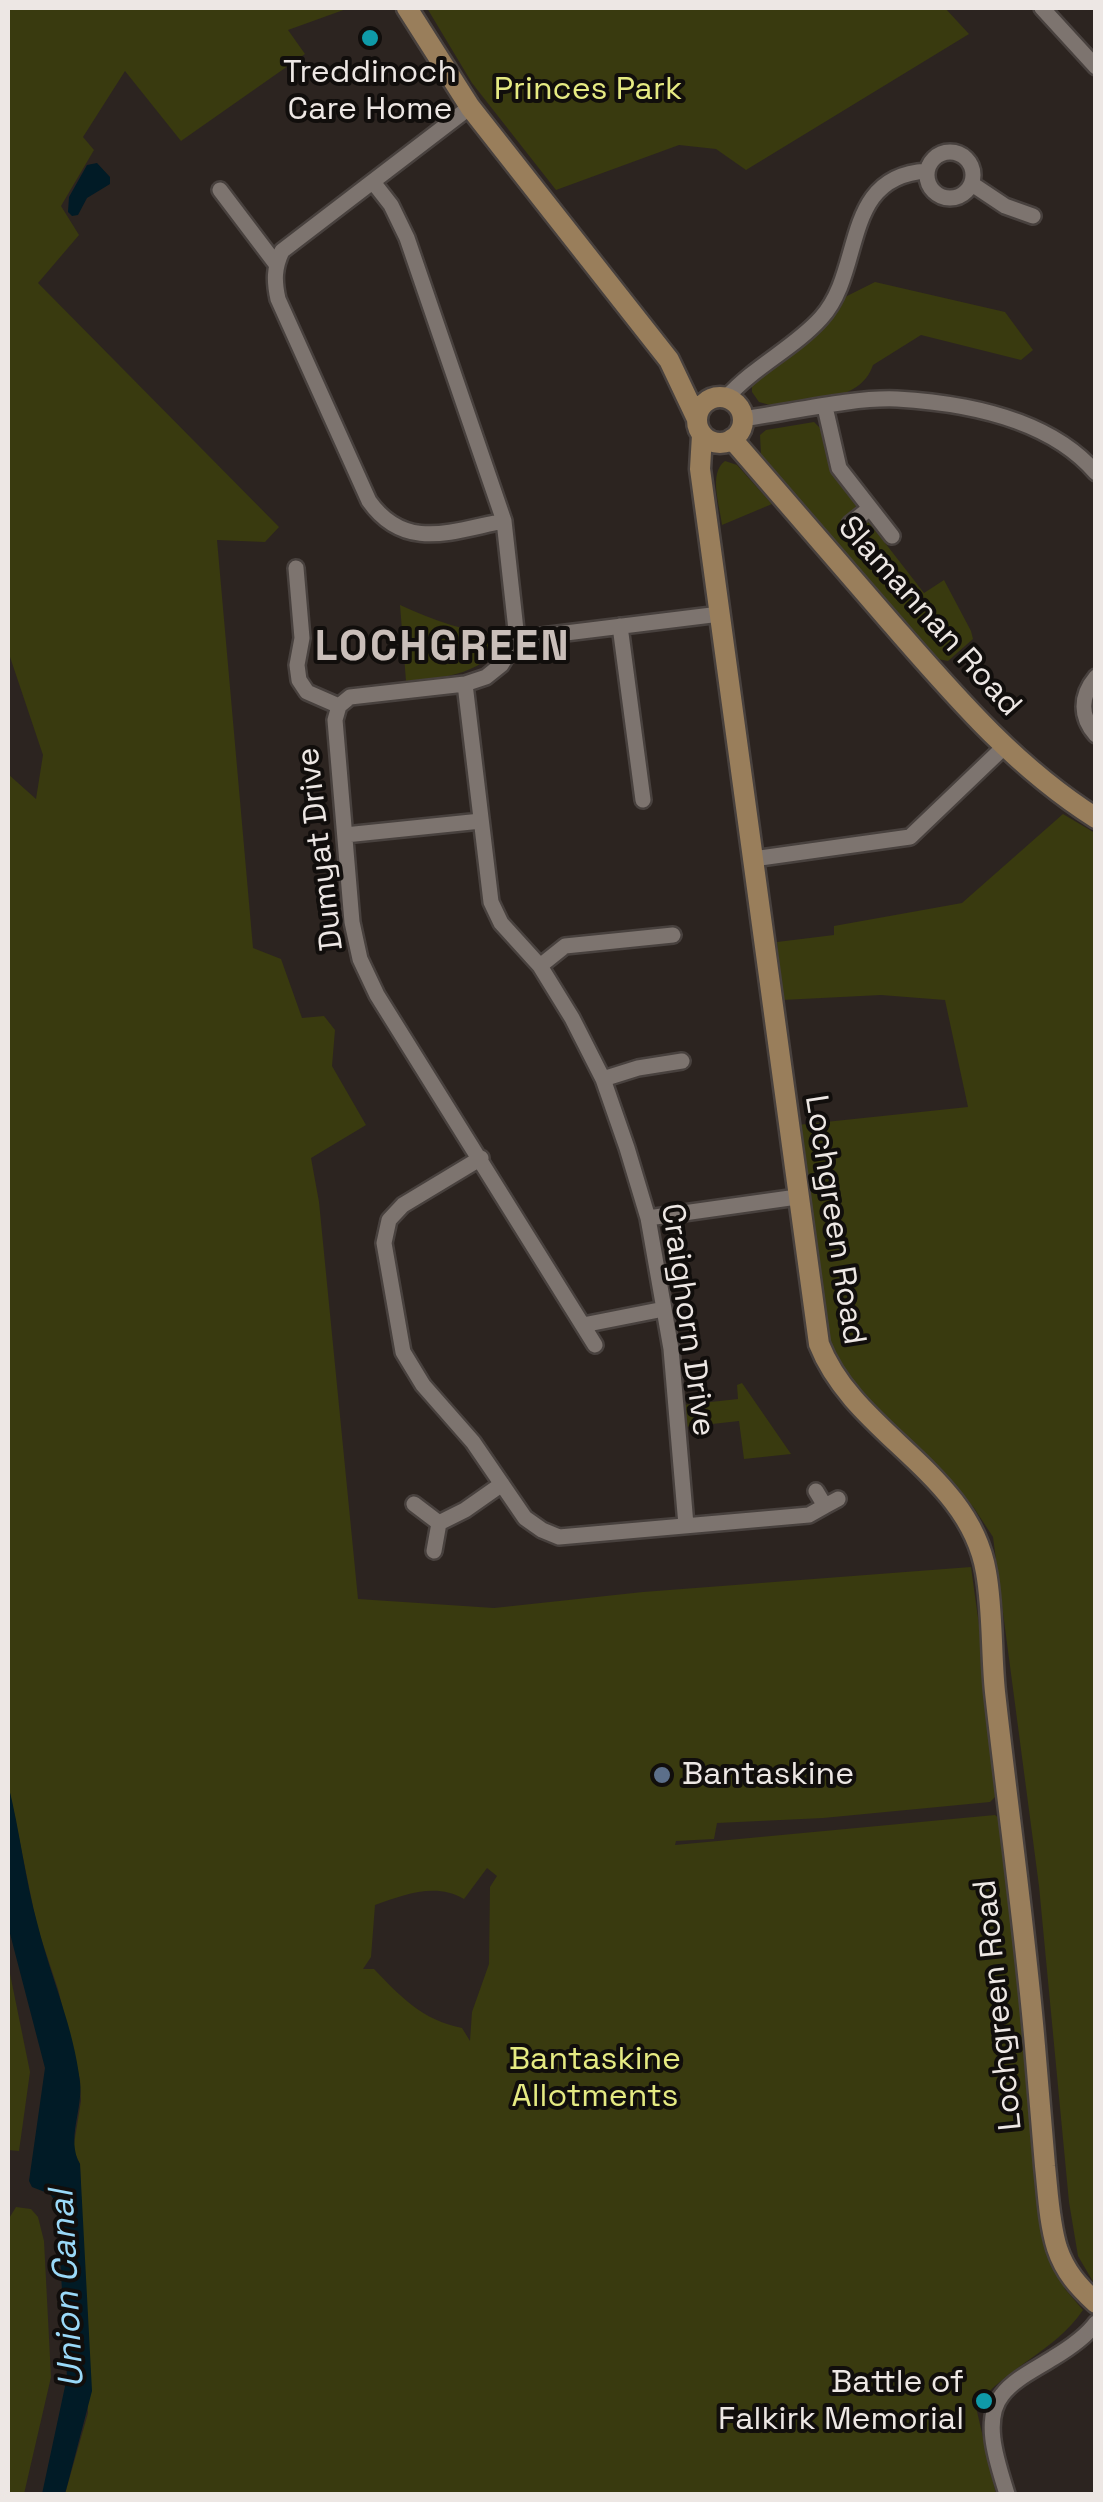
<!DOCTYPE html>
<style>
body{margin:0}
#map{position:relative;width:1103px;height:2502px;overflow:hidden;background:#2c2420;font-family:"Space Grotesk",sans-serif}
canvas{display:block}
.frame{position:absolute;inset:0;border:10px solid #ede7e4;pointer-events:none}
</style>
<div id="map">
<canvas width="1103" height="2502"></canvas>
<div class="frame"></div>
</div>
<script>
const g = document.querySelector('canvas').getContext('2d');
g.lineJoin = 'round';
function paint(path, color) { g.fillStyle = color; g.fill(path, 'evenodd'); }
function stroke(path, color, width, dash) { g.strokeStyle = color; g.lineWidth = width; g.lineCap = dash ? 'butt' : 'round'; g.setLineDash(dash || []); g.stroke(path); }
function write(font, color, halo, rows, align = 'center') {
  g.font = font + ' "Space Grotesk",sans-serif'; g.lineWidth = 8; g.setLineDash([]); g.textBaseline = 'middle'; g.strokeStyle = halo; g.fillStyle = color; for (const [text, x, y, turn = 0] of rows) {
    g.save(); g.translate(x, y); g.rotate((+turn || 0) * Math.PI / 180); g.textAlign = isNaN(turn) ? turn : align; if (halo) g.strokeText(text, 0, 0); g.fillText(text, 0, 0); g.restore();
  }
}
paint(new Path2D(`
 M8 8H349L288 30 305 54 181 141 125 71 83 137 94 150 61 206 79 235 38 283 279 527 265 542 217 540 253 948 281 959 302 1018 324 1016 335 1030 332 1066 366 1125 311 1158 319 1202 358 1599 494 1608 643 1592 971 1567 994 1734 998 1794 990 1802 823 1818 717 1823 714 1839 676 1841 675 1845 995 1815 1006 1824 1058 2270 1065 2289 1083 2310C1055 2352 1005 2367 976 2407L996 2494H65L88 2413 80 2164 73 2150 81 2101 80 2080 58 1989 37 1926 8 1784V774L36 799 43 755 8 651ZM487 1868 497 1876 490 1887 489 1964 472 2012 470 2041 462 2028C422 2020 401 1997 374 1969H363L371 1957 375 1905C403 1895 436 1882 464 1899Z
 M427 8H945L969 34 746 170 716 149 679 145 556 190 472 83Z
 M875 282 1005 312 1033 350 1021 360 921 335 873 365C860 404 805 400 770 405L759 402 752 392V378L799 348 825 325 845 297Z
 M814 422 822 430 831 471 861 510 846 522 854 532 868 521 924 593 944 580 971 631 973 639 948 661 933 658 761 454 760 435 766 430Z
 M725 461 737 465 772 504 722 525C720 506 708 473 725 461Z
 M400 605C435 621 466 632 505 635 489 675 442 678 406 681Z
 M1063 814 1095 833V2285L1078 2256 1069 2202 1039 1886 993 1537 974 1508 933 1462 852 1393 825 1342 797 1125 968 1107 945 1000 881 995 782 1000 777 942 834 935V926L962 903Z
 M742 1383 791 1454 744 1459 739 1421 685 1427 683 1405 738 1399 737 1385Z
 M8 1964 30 2072 19 2151 8 2150Z
 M16 2207 31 2209 38 2217 44 2241 51 2377 24 2494H8V2220Z`), '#393a0f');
paint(new Path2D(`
 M97 163 110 177V184L87 198 78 215 72 216 68 212 69 197 87 165Z
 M8 1784C20 1831 25 1880 38 1926 51 1978 74 2028 80 2082 83 2110 66 2139 80 2164L92 2391 65 2494H42L67 2377 57 2204 50 2194 32 2187 29 2181 45 2068 8 1926Z`), '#011b26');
const street = new Path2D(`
 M1042 8 1096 67
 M470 107 282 251C274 268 274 281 278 299L369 501C405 552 452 531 504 521
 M927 175a23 23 0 1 1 46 0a23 23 0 1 1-46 0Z
 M373 182 391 205 407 238 504 521 517 639 501 665 486 677 465 684 350 697 339 706 335 720 352 922 360 959 377 995 595 1345
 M972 184 1005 206 1033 216
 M220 190 276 264
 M726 398C756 365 794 348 821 318 865 270 840 176 927 171
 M825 407 839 468 892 536
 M742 419C787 413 853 397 897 399 965 403 1050 419 1096 473
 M850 524 870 508
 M296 568 302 638 297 665 299 680 307 692 339 706
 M620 626 643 800
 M517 639 720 614
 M1096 677C1080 696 1080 717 1096 735
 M465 684 491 902 501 923 540 966 572 1018 603 1079 627 1148 648 1218 671 1349 686 1525
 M345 835 481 821
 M753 859 910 837 1004 747
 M540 966 565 946 673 935
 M603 1079 638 1068 682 1061
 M481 1158 403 1205 389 1220 384 1243 403 1352 423 1385 473 1442 525 1518 542 1530 559 1537 809 1515 825 1506
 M648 1218 797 1197
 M583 1325 664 1309
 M816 1491 825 1506 838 1499
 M414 1504 439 1523 434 1551
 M439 1523 465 1510 502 1484
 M1007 2494C999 2467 981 2421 1002 2395 1014 2379 1036 2369 1053 2358 1068 2349 1085 2338 1096 2323`);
const secondary = new Path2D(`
 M407 8 470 107 669 360 697 419
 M697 420a23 23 0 1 1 46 0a23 23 0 1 1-46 0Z
 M702 435 700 469 819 1344C854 1434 969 1472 986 1572 993 1611 991 1653 995 1692 1008 1810 1025 1928 1035 2046 1038 2086 1042 2126 1045 2166 1048 2193 1049 2222 1057 2248 1065 2272 1078 2286 1096 2303
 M732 439C785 501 839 562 892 624 954 695 1015 767 1096 818`);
stroke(street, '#48413e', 20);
stroke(secondary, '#48413e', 25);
stroke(street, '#7d746f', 15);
stroke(secondary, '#997e5b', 20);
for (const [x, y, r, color] of [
 [370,38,10,"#0f9aa8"],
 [662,1775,10,"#5c6f8a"],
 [984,2401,10,"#0f9aa8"]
]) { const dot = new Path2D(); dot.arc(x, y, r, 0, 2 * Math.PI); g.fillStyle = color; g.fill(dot); stroke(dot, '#110e0c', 4); }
write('32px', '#ede7e4', '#110e0c', [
 ["Treddinoch",370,73],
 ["Care Home",370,110],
 ["Bantaskine",682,1775,"left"],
 ["Battle of",964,2383,"right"],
 ["Falkirk Memorial",964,2420,"right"]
]);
write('32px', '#e5ea82', '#110e0c', [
 ["Princes Park",588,90],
 ["Bantaskine",595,2060],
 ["Allotments",595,2097]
]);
write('32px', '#ede7e4', '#110e0c', [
 ["Slamannan Road",929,617,48],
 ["Dumyat Drive",321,849,-97],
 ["Lochgreen Road",834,1220,81],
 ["Craighorn Drive",687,1320,82],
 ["Lochgreen Road",999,2005,-96]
]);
write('italic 35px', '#9ad9f8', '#110e0c', [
 ["Union Canal",68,2289,-93]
]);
g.letterSpacing = '2.5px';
write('bold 42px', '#c9beb9', '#110e0c', [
 ["LOCHGREEN",443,649]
]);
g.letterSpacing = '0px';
</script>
